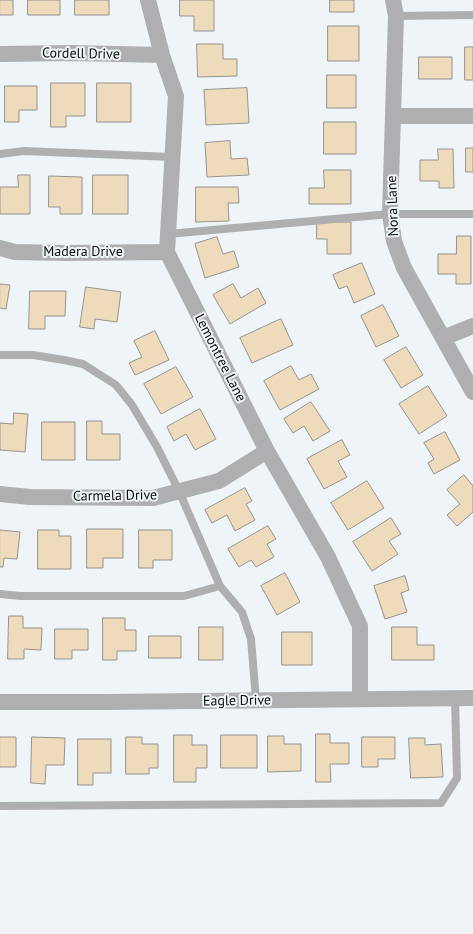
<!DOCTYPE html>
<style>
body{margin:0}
canvas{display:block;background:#eef4f8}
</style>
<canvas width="473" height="934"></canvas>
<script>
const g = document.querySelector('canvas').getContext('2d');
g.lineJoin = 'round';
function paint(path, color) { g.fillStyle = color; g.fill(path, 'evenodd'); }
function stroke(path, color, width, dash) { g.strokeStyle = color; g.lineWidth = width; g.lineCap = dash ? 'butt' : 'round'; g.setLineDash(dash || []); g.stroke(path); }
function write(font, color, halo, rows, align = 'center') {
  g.font = font + ' "PT Sans",sans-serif'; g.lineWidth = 4; g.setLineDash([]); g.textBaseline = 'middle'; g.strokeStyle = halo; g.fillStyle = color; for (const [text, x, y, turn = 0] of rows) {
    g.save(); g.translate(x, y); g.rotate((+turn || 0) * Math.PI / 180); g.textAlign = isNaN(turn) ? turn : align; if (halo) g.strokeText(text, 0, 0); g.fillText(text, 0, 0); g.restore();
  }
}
const building = new Path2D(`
 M0 0H13V15H0Z
 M28 0H60V15H28Z
 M75 0H109V15H75Z
 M180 0H214V31H194V16H180Z
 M330 0H354V12H330Z
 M328 26H359V61H328Z
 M197 44H223V59H237V76L198 77Z
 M465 47H473V80H465Z
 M419 57H452V79H419Z
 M327 75H356V108H327Z
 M51 83H85V116H66V127H51Z
 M97 83H131V122H97Z
 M5 86H37V110H19V122H5Z
 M247 88 249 123 206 125 204 90Z
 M324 122H356V154H324Z
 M230 141 231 159 247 158 249 175 207 177 205 143Z
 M466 148H473V172H466Z
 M438 149H453L454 188H439V181H420V160H438Z
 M324 170H351V204H309V188H324Z
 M18 175H30V214H0V187H18Z
 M93 175H128V214H93Z
 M49 176 82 177V214H60V207H49Z
 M196 187H238L239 203H228L229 221 196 222Z
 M317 222H351V254H327V239H317Z
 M457 236H471V284H456V274H438V254H456Z
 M217 237 223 254 234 251 239 267 205 278 195 244Z
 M362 263 375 294 354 303 347 286 339 289 333 275Z
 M0 284 10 285 6 309 0 308Z
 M233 284 241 298 258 288 266 303 230 324 213 295Z
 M86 287 121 292 117 322 95 319 94 329 80 327Z
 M30 291H66L65 316H45V329H29Z
 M383 305 399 336 376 347 361 316Z
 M281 319 293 345 252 363 240 338Z
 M155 331 169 360 135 375 129 363 142 357 134 341Z
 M406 347 423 375 401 388 384 360Z
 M291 366 299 380 311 374 319 389 280 410 264 381Z
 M176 367 193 397 161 414 144 384Z
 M428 386 447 416 419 434 399 404Z
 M311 402 330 431 313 441 304 426 293 433 284 419Z
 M200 409 216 439 195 450 186 434 174 441 167 427Z
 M14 413 28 414 25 452 0 450V423L13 424Z
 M87 421H102V434H120V460H87Z
 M42 422H75V460H42Z
 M445 432 460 460 434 474 428 463 434 459 424 443Z
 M342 440 350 455 338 461 347 477 324 489 307 459Z
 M464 475 473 486V512L457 526 447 515 460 504 447 490Z
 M367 481 384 508 348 530 331 503Z
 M245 488 252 501 246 504 255 520 235 531 227 515 212 523 205 510Z
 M391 518 401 534 389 541 398 554 372 571 353 542Z
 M268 526 276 539 267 544 274 557 256 567 251 560 239 567 228 549Z
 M87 529H123V558H103V568H87Z
 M0 530 20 532 17 559 4 558 3 567H0Z
 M38 530H59V536H71V569H38Z
 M139 530H172V560H153V568H139Z
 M285 573 300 602 277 615 261 586Z
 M405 576 409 590 401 593 407 612 385 619 374 586Z
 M9 616H23V628H42L41 650 24 649V659H8Z
 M103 618H125V630H136V651H117V660H103Z
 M199 627H223V660H199Z
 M392 627H417V645H434V660H392Z
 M55 629H88V650H72V659H55Z
 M282 632H312V665H282Z
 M149 636H181V658H149Z
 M316 734H330V743H349V764H330L331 782H316Z
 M174 735H192V745H207V768H196V782H174Z
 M221 735H257V768H221Z
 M268 736H284V744H301V771L268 772Z
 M0 737H16V767H0Z
 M32 737 65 738 64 765H46L45 784 31 783Z
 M126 737H142V744H158V768H149V774H126Z
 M362 737H395V759H378V767H362Z
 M409 738H425V745L441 744 443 777 411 778Z
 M78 739H111V773H93V785H78Z`);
paint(building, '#eedbbc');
stroke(building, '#96938e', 1);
stroke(new Path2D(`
 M396 16 473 15
 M0 154 24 151 172 157
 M168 234 390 214H473
 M0 355H33L64 360 83 364 116 385 132 405 157 447 179 491 220 586 242 612 251 639 256 700
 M0 594 21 596H184L220 586
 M0 806 441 803 457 778 455 698`), '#afafb2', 8);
stroke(new Path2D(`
 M148 0 162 55 176 96 167 252 267 451 328 557 360 626V699
 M393 0 396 16 390 214 394 241 404 268 473 392
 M0 54 73 53 162 55
 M393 116H473
 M0 248 15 252 66 253 167 252
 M443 338 473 326
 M0 494 30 497 153 498 219 481 267 451
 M0 702H107L473 698`), '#afafb2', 16);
write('14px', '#0a0c0d', '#eef4f8', [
 ["Cordell Drive",81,54,1],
 ["Nora Lane",393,206,-92],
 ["Madera Drive",83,252],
 ["Lemontree Lane",220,358,63],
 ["Carmela Drive",115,496,-1],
 ["Eagle Drive",237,701,-1]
]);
</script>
